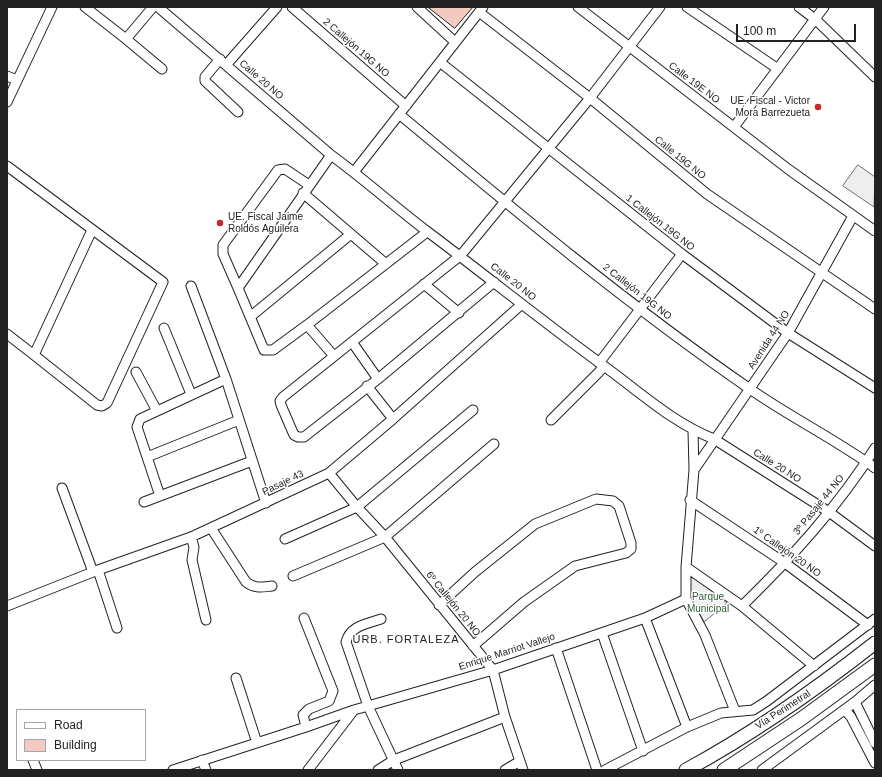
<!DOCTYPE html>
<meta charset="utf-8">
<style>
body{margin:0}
#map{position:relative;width:882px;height:777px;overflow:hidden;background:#fff;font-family:Helvetica,sans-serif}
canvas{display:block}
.frame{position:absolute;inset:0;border:8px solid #222;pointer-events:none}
.legend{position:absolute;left:16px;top:709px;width:130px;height:52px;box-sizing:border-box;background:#fff;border:1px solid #a7a7a7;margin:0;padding:5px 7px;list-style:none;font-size:12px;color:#222}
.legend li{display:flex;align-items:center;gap:8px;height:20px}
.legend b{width:20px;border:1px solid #a7a7a7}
.scale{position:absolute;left:736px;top:24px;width:120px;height:18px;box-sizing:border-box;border:2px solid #222;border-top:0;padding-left:5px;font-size:12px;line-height:14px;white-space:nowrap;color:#222;-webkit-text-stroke:3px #fff;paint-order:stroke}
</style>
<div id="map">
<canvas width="882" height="777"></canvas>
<div class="frame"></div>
<ul class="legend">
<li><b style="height:5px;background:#fff"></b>Road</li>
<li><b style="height:11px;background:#f3c9c0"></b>Building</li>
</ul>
<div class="scale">100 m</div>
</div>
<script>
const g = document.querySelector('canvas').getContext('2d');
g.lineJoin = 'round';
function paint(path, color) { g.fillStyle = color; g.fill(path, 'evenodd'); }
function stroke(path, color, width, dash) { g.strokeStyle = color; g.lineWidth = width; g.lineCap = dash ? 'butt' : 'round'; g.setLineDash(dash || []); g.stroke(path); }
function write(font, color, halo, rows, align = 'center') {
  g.font = font + ' Helvetica,sans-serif'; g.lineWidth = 3; g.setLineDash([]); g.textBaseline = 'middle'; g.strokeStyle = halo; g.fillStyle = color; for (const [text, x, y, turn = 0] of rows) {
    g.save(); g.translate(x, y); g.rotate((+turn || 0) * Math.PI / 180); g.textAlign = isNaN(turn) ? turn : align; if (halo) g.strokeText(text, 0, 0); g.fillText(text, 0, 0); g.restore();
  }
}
const green = new Path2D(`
 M858 165 875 177 874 207 843 186Z
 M692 576 727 603 704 622C697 608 683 590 692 576Z`);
paint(green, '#eee');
stroke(green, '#6f6f6f', 1);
const building = new Path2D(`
 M428 7H473L455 28Z`);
paint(building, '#f3c9c0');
stroke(building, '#222', 1);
const minor = new Path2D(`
 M85 7 126 39
 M153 7 126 39 162 69
 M158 7 331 155C364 179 395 207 428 232 488 277 547 325 608 369 642 394 675 424 714 439L829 512 875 546
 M292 7 406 106
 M417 7 455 42
 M578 7 788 169 875 231
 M687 7 778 69
 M799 7 815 19 875 77
 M479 12 590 98 707 194 875 309
 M220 59 205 77V81L238 112
 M441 63 682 254 788 333 875 388
 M226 65 277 7
 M7 76 17 80
 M7 102 52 7
 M399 114C513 209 628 305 750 389 790 417 835 439 875 468
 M734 127 824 7
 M331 155 238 288 264 350H273L307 325 427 232
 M7 166 163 282 107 403 102 406 97 405 34 355 92 230
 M354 172 483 7
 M303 193 386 264
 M494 282 378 379 304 437H298L294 435 281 405 280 401 283 397 461 255 590 98 660 7
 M424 284 459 313
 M191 286 226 379 266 503
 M238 288 223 254V245L278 170 285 169 309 185
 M250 317 351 234
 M307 325 334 356
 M164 328 191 394
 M7 334 34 355
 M352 342 378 379
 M599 363 682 254
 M136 372 157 411
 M367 386 393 419
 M551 420 599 372 604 366
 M693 431 694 470 686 567V599L705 635 735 711
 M147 457 239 420
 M694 470 788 333 853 216
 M329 473 357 507 385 537 493 670 505 717 523 770
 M62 488 93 572
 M160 496 137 427 140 419 226 379
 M690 500 785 563 868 625
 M144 502 252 461
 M211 528 246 582C255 589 262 587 272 586
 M191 537 194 547 192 560 206 620
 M285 539 357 507 473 410
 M686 567 742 606 814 666
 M98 570 117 628
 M293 576 385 537 494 444
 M439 605 475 572 535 524 596 499 613 501 619 506 631 543V549L626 553 575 566 524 602 473 646
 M7 606 98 570 191 537 329 473 393 419 522 304
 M742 606C791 558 838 507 875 448
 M304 618 333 691 329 701 309 709 303 715 306 727
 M645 618 687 727
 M381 619C366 624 350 626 346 642L368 706 398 770
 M602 633 643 751
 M556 648 597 770
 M236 678 257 743
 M855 702 875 743
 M845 710 851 717 875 763
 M33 760 37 770
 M202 760 206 770
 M173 770 306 727 354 710 493 670 645 618 686 599
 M308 770 354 710
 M378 770 394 760 505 717
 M505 770 520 761
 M605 770 687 727 721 713 753 710 767 701 875 619
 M762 770 855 702 875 685`);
const highway = new Path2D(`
 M686 770C753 734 815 690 875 643
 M724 770 801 719 875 665`);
stroke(minor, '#222', 11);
stroke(highway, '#222', 15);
stroke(minor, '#fff', 9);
stroke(highway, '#fff', 13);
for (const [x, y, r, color] of [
 [818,107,4,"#c62828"],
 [220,223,4,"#c62828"]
]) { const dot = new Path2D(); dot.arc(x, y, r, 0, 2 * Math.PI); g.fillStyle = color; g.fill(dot); stroke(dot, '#fff', 1.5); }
write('10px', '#222', '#fff', [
 ["2 Callejón 19G NO",356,48,41],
 ["Calle 20 NO",261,80,41],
 ["Calle 19E NO",694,83,37],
 ["Calle 19G NO",680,158,39],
 ["1 Callejón 19G NO",660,223,38],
 ["Calle 20 NO",513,282,38],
 ["2 Callejón 19G NO",637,292,38],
 ["Avenida 44 NO",769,340,-57],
 ["Calle 20 NO",777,466,32],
 ["Pasaje 43",283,483,-26],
 ["3º Pasaje 44 NO",819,505,-51],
 ["1º Callejón 20 NO",787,552,35],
 ["6º Callejón 20 NO",453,604,51],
 ["Enrique Marriot Vallejo",507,652,-18],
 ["Vía Perimetral",783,710,-33]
]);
write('10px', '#222', '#fff', [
 ["UE. Fiscal - Victor",810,101],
 ["Mora Barrezueta",810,113],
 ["UE. Fiscal Jaime",228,217,"left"],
 ["Roldós Aguilera",228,229,"left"]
], 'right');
write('10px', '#2f5e38', '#fff', [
 ["Parque",708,597],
 ["Municipal",708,609]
]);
g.letterSpacing = '1px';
write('11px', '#222', '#fff', [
 ["URB. FORTALEZA",406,640]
]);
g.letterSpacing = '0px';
</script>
